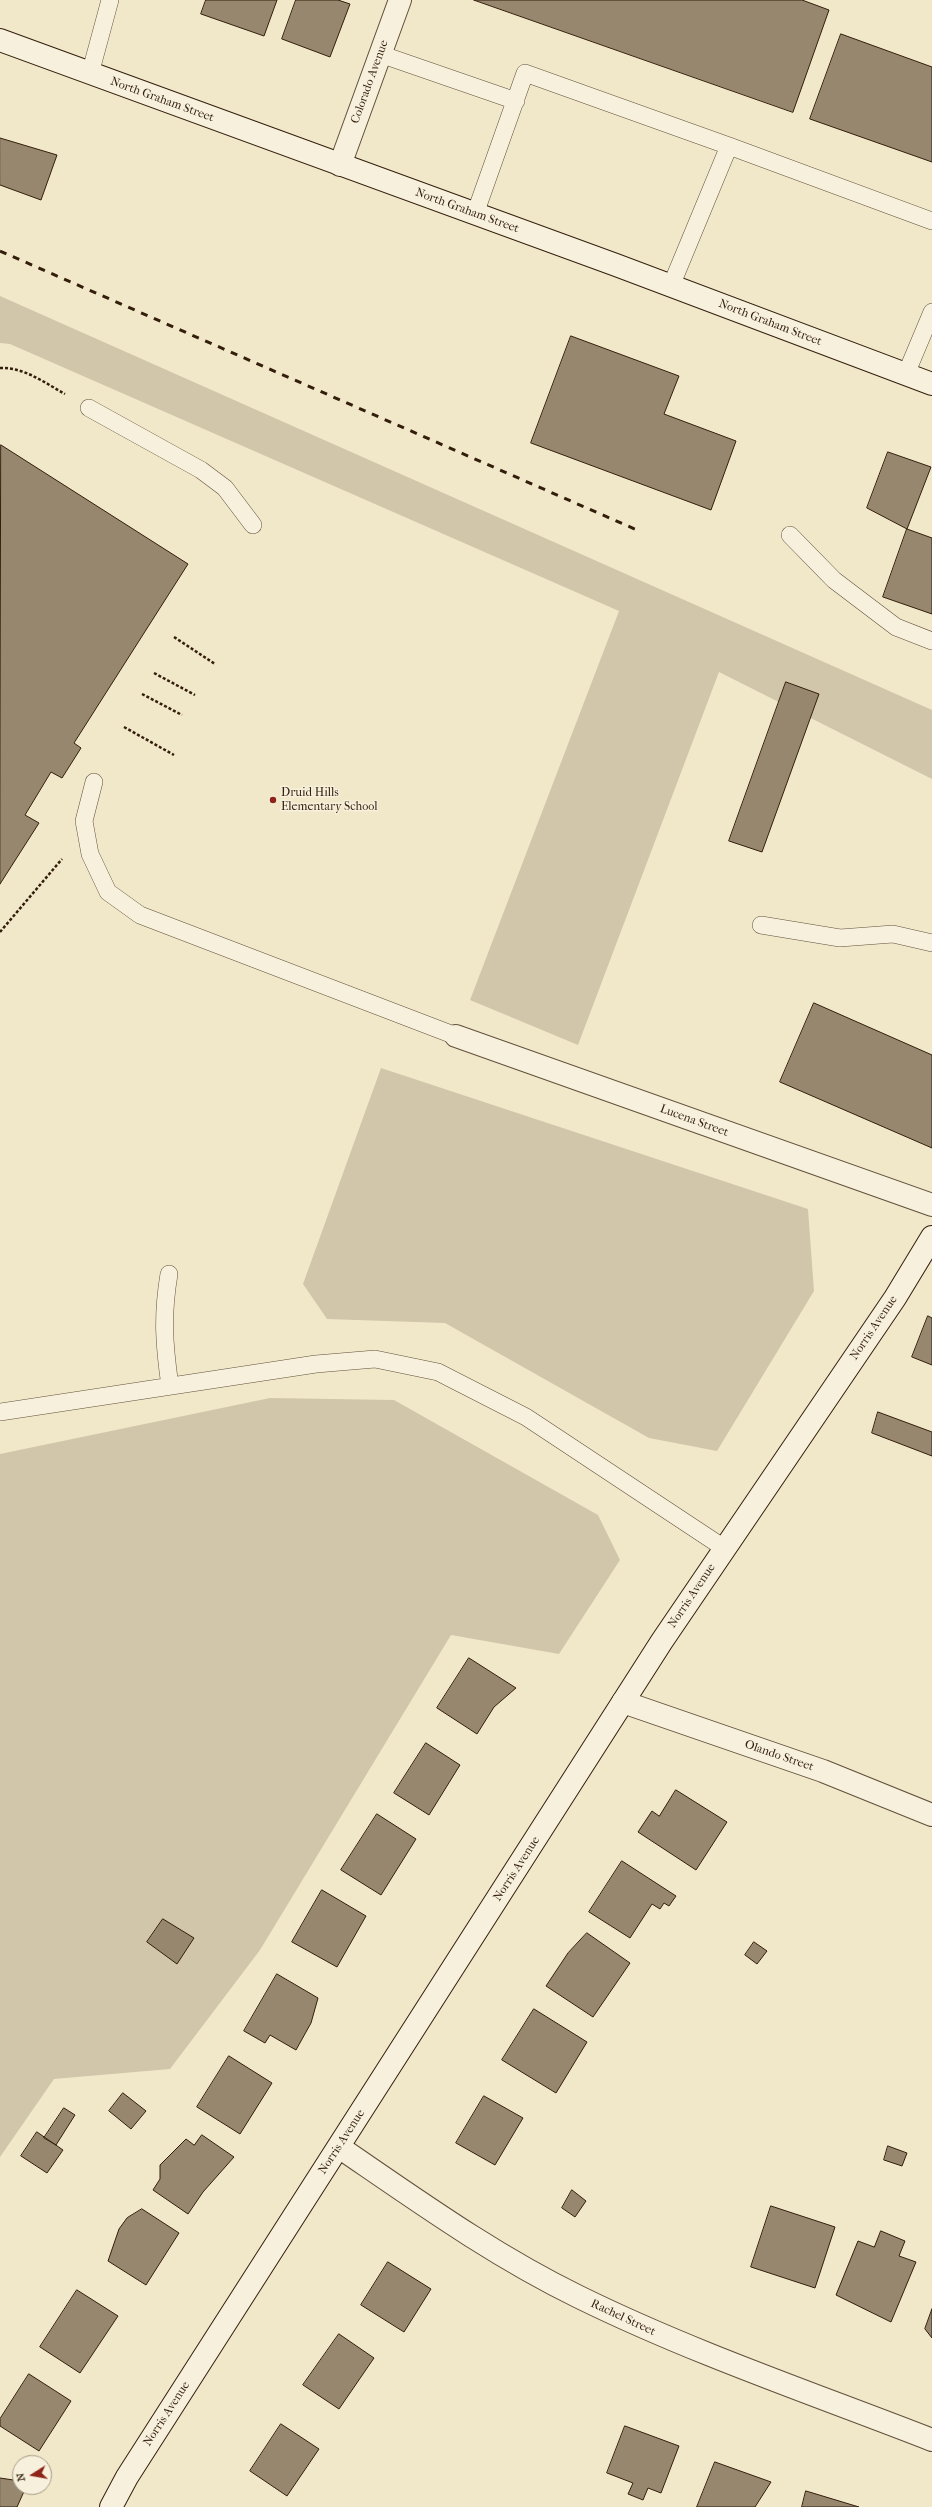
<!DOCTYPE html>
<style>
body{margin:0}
#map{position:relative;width:932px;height:2507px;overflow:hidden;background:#f1e8c9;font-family:"IM FELL French Canon",serif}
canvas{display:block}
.north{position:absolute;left:12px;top:2455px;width:40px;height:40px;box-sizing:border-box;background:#f6f0dc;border:1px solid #a89c89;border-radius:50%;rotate:259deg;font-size:11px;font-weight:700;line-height:16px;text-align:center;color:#331e0c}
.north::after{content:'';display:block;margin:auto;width:14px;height:18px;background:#8f2418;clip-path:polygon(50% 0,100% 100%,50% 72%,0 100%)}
</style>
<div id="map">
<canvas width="932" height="2507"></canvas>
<div class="north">N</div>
</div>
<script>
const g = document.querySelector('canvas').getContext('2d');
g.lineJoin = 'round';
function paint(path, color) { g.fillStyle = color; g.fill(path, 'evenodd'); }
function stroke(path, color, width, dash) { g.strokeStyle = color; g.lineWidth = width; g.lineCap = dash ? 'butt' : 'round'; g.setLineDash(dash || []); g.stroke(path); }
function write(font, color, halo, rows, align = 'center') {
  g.font = font + ' "IM FELL French Canon",serif'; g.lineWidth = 3; g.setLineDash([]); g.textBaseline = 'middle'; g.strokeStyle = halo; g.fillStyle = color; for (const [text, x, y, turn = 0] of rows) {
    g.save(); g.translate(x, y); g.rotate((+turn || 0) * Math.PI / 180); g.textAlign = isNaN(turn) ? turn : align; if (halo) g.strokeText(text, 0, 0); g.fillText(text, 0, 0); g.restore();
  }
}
paint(new Path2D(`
 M0 296 932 710V779L719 672 578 1045 470 1000 619 611 10 344 0 343Z
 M381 1068 808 1209 814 1291 717 1451 649 1438 445 1323 327 1319 303 1284Z
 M270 1398 394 1400 598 1515 620 1560 559 1654 451 1635 260 1950 170 2069 54 2079 0 2157V1454Z`), '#d1c6a9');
const building = new Path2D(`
 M206 0H277L264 36 201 14Z
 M296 0H338L350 4 330 57 282 39Z
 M474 0H802L829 10 793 112Z
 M841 34 932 67V162L810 119Z
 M0 138 57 155 41 200 0 185Z
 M571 336 679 376 664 414 736 441 711 510 531 443Z
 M1 445 188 564 74 743 81 748 62 778 51 772 25 815 39 823 0 884Z
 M888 452 931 467 907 529 867 508Z
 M907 529 932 538V614L883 597Z
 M786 682 819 694 762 852 729 841Z
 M814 1003 932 1055V1148L780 1082Z
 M928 1316 932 1318V1365L912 1357Z
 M878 1412 932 1432V1456L872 1433Z
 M469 1658 516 1688 494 1707 477 1734 437 1708Z
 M426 1743 460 1765 429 1815 394 1793Z
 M676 1790 727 1822 696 1870 638 1832 652 1811 659 1816Z
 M377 1814 416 1839 381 1895 341 1870Z
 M622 1861 676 1896 669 1906 664 1903 660 1909 652 1904 630 1938 589 1912Z
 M322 1890 366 1916 337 1967 292 1942Z
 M163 1919 194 1938 177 1964 147 1942Z
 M587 1933 630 1963 593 2017 546 1986 568 1953Z
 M754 1942 767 1951 757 1964 745 1955Z
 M277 1974 318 1998 311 2023 296 2050 270 2035 265 2043 244 2031Z
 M534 2009 587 2042 556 2093 502 2060Z
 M229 2056 272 2083 240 2134 197 2107Z
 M123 2093 146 2111 131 2129 109 2111Z
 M484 2096 523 2118 495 2165 456 2143Z
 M64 2108 75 2115 56 2145 44 2138Z
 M37 2132 63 2150 47 2173 21 2156Z
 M202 2135 234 2157 203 2192 188 2214 153 2190 160 2179V2165L186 2139 194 2145Z
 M888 2146 907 2153 902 2166 884 2160Z
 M572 2190 586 2201 575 2217 562 2208Z
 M771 2206 835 2227 815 2288 751 2267Z
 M142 2209 179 2233 146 2285 108 2261 119 2229 127 2218Z
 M881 2231 905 2241 899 2256 916 2262 891 2322 836 2295 858 2241 874 2247Z
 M388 2262 431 2289 404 2332 361 2305Z
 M77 2290 118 2316 80 2373 40 2347Z
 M932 2309V2338L925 2329Z
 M339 2334 374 2358 339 2409 303 2385Z
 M29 2374 71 2401 39 2451 0 2426V2419Z
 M281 2424 319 2449 287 2496 250 2471Z
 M625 2426 679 2446 661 2493 648 2488 643 2500 628 2494 633 2483 607 2473Z
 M715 2462 771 2482 755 2507H697Z
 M0 2478 20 2481V2487H26L17 2507H0Z
 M806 2491 859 2507H802Z`);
paint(building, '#96876e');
stroke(building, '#331e0c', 1);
const lane = new Path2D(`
 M380 54 516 101
 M90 74 110 0
 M475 214 525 73 729 146
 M671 286 729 146 932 221
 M906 374 932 312
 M89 408 201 470 225 488 253 525
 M790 535 834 580 896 627 932 641
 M94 782 84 821 90 854 108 892 140 915 456 1036
 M761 925 840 938 893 934 932 943
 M169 1274C162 1316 164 1344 170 1386
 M0 1412 316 1364 375 1359 438 1372 526 1417 724 1548`);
const street = new Path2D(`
 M340 165 400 0
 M456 1036 932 1205
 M623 1702 823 1771 932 1815
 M339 2147C418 2201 493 2255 579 2297 693 2353 814 2394 932 2440`);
const secondary = new Path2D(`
 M0 40 616 265 932 384
 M111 2507 127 2477 662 1641 895 1298 932 1237`);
stroke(lane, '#62503b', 18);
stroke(street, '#62503b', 24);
stroke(secondary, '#331e0c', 24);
stroke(new Path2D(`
 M0 368C24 367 45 383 65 394
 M174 637 215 664
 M154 673 195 695
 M142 694 182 715
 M124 727 174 755
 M0 932 62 859`), '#331e0c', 2.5, [3, 2]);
stroke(lane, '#f6f0dc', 17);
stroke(street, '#f6f0dc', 22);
stroke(secondary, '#f6f0dc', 22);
stroke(new Path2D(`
 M0 251 637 530`), '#331e0c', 3, [7, 7]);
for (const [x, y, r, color] of [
 [273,800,4,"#8f2418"]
]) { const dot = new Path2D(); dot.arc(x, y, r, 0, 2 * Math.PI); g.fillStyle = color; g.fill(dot); stroke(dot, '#f6f0dc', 1.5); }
write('12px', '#331e0c', '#f6f0dc', [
 ["Colorado Avenue",370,82,-70],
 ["North Graham Street",162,100,20],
 ["North Graham Street",467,211,20],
 ["North Graham Street",770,323,21],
 ["Lucena Street",694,1121,20],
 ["Norris Avenue",874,1328,-56],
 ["Norris Avenue",692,1596,-56],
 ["Olando Street",779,1756,19],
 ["Norris Avenue",517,1869,-57],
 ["Norris Avenue",342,2142,-57],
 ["Rachel Street",623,2318,25],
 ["Norris Avenue",167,2414,-57]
]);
write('12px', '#331e0c', '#f6f0dc', [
 ["Druid Hills",281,793],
 ["Elementary School",281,807]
], 'left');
</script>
